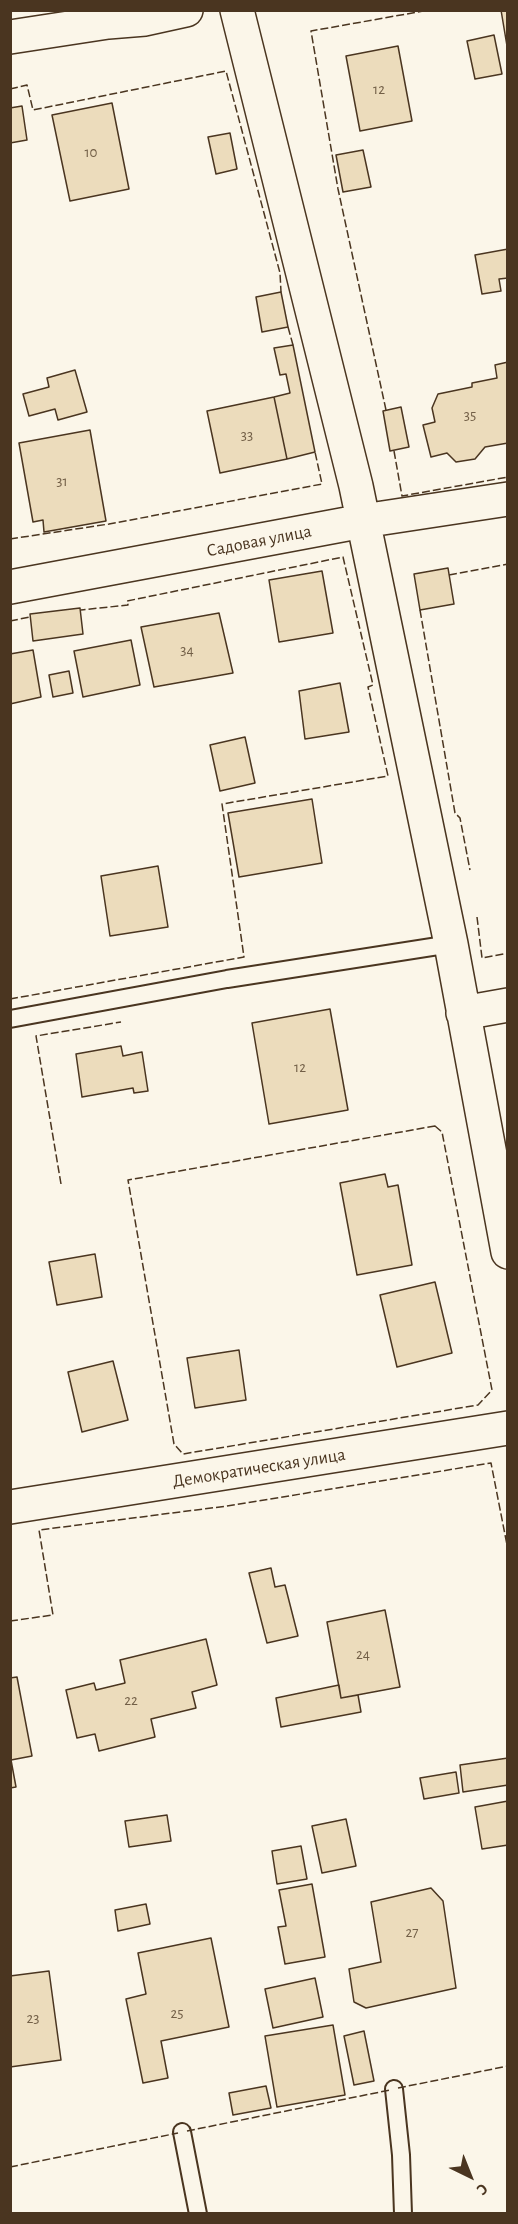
<!DOCTYPE html>
<meta charset="utf-8">
<style>
body{margin:0}
#map{position:relative;width:518px;height:2224px;overflow:hidden;background:#fbf6e9;font-family:"Alegreya Sans",sans-serif}
canvas{display:block}
.frame{position:absolute;inset:0;border:12px solid #4a3520;pointer-events:none}
.north{position:absolute;left:440px;top:2146px;width:60px;height:60px;-webkit-text-stroke:4px #fbf6e9;paint-order:stroke;rotate:137deg;font-size:16px;font-weight:700;line-height:24px;text-align:center;color:#4a3520}
.north::after{content:'';display:block;margin:auto;width:21px;height:27px;background:#4a3520;clip-path:polygon(50% 0,100% 100%,50% 72%,0 100%)}
</style>
<div id="map">
<canvas width="518" height="2224"></canvas>
<div class="frame"></div>
<div class="north">С</div>
</div>
<script>
const g = document.querySelector('canvas').getContext('2d');
g.lineJoin = 'round';
function paint(path, color) { g.fillStyle = color; g.fill(path, 'evenodd'); }
function stroke(path, color, width, dash) { g.strokeStyle = color; g.lineWidth = width; g.lineCap = dash ? 'butt' : 'round'; g.setLineDash(dash || []); g.stroke(path); }
function write(font, color, halo, rows, align = 'center') {
  g.font = font + ' "Alegreya Sans",sans-serif'; g.lineWidth = 4.5; g.setLineDash([]); g.textBaseline = 'middle'; g.strokeStyle = halo; g.fillStyle = color; for (const [text, x, y, turn = 0] of rows) {
    g.save(); g.translate(x, y); g.rotate((+turn || 0) * Math.PI / 180); g.textAlign = isNaN(turn) ? turn : align; if (halo) g.strokeText(text, 0, 0); g.fillText(text, 0, 0); g.restore();
  }
}
const building = new Path2D(`
 M501 10H508V52Z
 M494 35 502 74 475 79 467 41Z
 M398 46 412 121 360 131 346 56Z
 M112 103 129 189 70 201 52 115Z
 M22 106 27 140 10 143V108Z
 M230 133 237 169 216 174 208 137Z
 M363 150 371 187 343 192 336 155Z
 M508 249V278L499 279 501 291 482 294 475 255Z
 M281 292 288 327 262 332 256 297Z
 M293 345 315 452 287 459 274 397 290 393 286 374 280 375 274 348Z
 M508 362V443L485 447 475 459 456 462 447 453 431 457 423 425 435 422 432 408 438 394 472 387V383L497 378 495 365Z
 M75 370 87 412 58 420 55 409 29 416 23 394 49 387 47 378Z
 M274 397 287 459 220 473 207 411Z
 M401 407 409 447 390 451 383 411Z
 M90 430 106 521 44 532 43 520 33 522 19 443Z
 M448 568 454 604 420 610 414 574Z
 M322 571 333 633 279 642 269 580Z
 M80 608 83 634 33 641 30 614Z
 M219 613 233 673 154 687 141 627Z
 M131 640 140 685 83 697 74 651Z
 M33 650 41 697 10 704V654Z
 M69 671 73 693 53 697 49 675Z
 M340 683 349 732 305 739 299 691Z
 M245 737 255 783 220 791 210 745Z
 M312 799 322 863 239 877 228 813Z
 M158 866 168 927 110 936 101 876Z
 M330 1009 348 1110 269 1124 252 1023Z
 M121 1046 123 1056 142 1052 148 1091 134 1093 133 1088 82 1097 76 1054Z
 M385 1174 388 1187 398 1185 412 1265 357 1275 340 1183Z
 M95 1254 102 1297 57 1305 49 1262Z
 M435 1282 452 1353 397 1367 380 1295Z
 M239 1350 246 1400 195 1408 187 1358Z
 M113 1361 128 1420 82 1432 68 1372Z
 M271 1568 275 1587 285 1585 298 1636 267 1643 249 1573Z
 M385 1610 400 1687 341 1698 327 1622Z
 M206 1639 217 1685 192 1692 196 1708 151 1719 155 1737 99 1751 95 1734 77 1738 66 1690 94 1683 96 1690 125 1683 120 1660Z
 M17 1677 32 1756 11 1760 16 1787 10 1788V1678Z
 M339 1685 341 1698 358 1695 361 1712 281 1727 276 1698Z
 M508 1758V1785L463 1792 460 1765Z
 M456 1772 459 1793 424 1799 420 1778Z
 M508 1801V1845L482 1849 475 1807Z
 M167 1815 171 1841 129 1847 125 1821Z
 M346 1819 356 1866 322 1873 312 1826Z
 M301 1846 307 1879 277 1884 272 1851Z
 M312 1884 325 1957 285 1964 278 1927 286 1926 279 1890Z
 M431 1888 443 1901 456 1988 366 2008 354 2002 349 1969 381 1962 371 1902Z
 M146 1904 150 1924 118 1931 115 1910Z
 M211 1938 229 2027 161 2041 168 2078 143 2083 126 1999 146 1994 138 1953Z
 M49 1971 61 2060 10 2067V1976Z
 M315 1978 323 2017 273 2028 265 1989Z
 M333 2025 345 2095 277 2107 265 2036Z
 M364 2031 374 2081 354 2085 344 2036Z
 M266 2086 271 2108 233 2115 229 2093Z`);
paint(building, '#ecdcbc');
stroke(building, '#4a3520', 1.5);
const lane = new Path2D(`
 M10 1019 227 979 451 944
 M394 2089 401 2155 403 2214
 M182 2132 198 2214`);
const street = new Path2D(`
 M237 10 356 486 451 944 508 1252
 M10 37 108 22 145 19 186 10
 M10 587 363 521 508 499
 M463 1013 508 1005
 M10 1507 508 1428`);
stroke(lane, '#4a3520', 20);
stroke(street, '#4a3520', 36);
stroke(lane, '#fbf6e9', 16);
stroke(street, '#fbf6e9', 33);
stroke(new Path2D(`
 M10 89 27 85 33 110 226 71 280 273 281 292
 M288 327 293 345
 M386 410 338 189 311 31 429 10
 M394 451 402 496 508 477
 M10 539 109 524 322 484 315 452
 M449 575 508 564
 M420 610 455 813 460 818 470 870
 M10 621 30 617
 M477 917 482 958 508 953
 M10 999 244 957 222 804 388 776 368 687 373 685 343 557 127 601 128 605 81 610
 M435 1126 442 1132 492 1390 478 1405 183 1454 174 1444 128 1180Z
 M61 1184 36 1036 121 1022
 M10 1621 53 1615 39 1530 227 1506 491 1463 508 1550
 M398 2088 508 2066
 M187 2131 390 2090
 M10 2167 178 2133`), '#4a3520', 1.5, [8, 3]);
write('15px', '#725f47', null, [
 ["12",379,89],
 ["10",91,152],
 ["35",470,415],
 ["33",247,435],
 ["31",62,481],
 ["34",187,650],
 ["12",300,1067],
 ["24",363,1654],
 ["22",131,1700],
 ["27",412,1932],
 ["25",177,2013],
 ["23",33,2018]
]);
write('18px', '#4a3520', '#fbf6e9', [
 ["Садовая улица",259,541,-11],
 ["Демократическая улица",259,1468,-9]
]);
</script>
